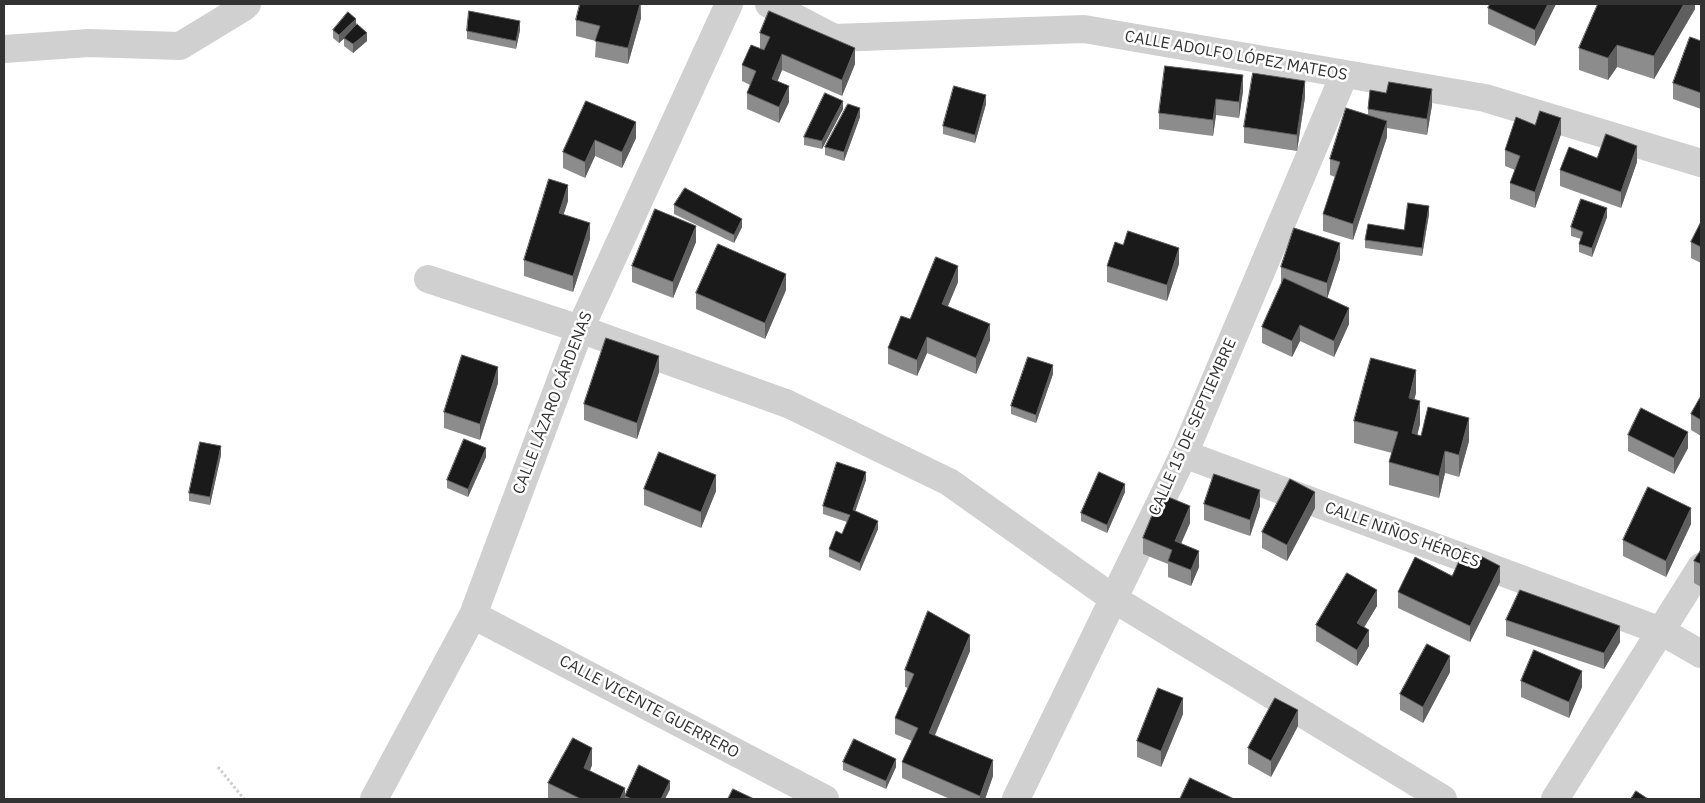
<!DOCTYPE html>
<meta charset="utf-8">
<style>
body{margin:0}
#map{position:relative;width:1705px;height:803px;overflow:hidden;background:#fff;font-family:"IBM Plex Sans",sans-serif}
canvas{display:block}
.frame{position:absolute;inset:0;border:5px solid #333;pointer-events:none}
</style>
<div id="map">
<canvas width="1705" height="803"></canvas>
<div class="frame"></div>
</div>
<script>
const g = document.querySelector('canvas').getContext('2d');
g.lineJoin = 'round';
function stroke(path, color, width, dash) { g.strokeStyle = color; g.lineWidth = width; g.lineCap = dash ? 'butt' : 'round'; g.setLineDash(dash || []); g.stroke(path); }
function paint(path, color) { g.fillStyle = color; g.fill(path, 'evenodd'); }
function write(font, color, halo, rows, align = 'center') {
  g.font = font + ' "IBM Plex Sans",sans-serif'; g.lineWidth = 5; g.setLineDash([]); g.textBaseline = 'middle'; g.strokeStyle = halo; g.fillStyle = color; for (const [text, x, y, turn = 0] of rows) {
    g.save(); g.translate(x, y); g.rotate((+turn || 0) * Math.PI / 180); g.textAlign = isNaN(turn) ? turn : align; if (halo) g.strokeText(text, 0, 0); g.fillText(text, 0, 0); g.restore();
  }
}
stroke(new Path2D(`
 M218 767 244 799`), '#cdcdcd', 3, [2.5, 2.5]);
stroke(new Path2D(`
 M769 4 834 38 1084 29 1485 98 1701 163
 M4 49 89 43 180 46 244 7 247 4
 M428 279 580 329 788 404 949 482 1114 599 1443 799
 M1184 454 1661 631 1701 654
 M473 615 825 799
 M374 799 473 615 580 329 729 4
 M1016 799 1184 454 1344 75
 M1555 799 1701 567`), '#d0d0d0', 28);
paint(new Path2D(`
 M641 4V18L628 64 595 57 596 41 576 36V20Z
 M1556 4 1535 46 1488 24V8Z
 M1695 4V9L1654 79 1617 67 1608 80 1579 70V48Z
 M356 25 367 41 353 53 344 46V39L339 43 333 38V30Z
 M520 30 516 49 467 39V31Z
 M760 33 855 64 842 96 782 70 777 82 789 102 779 123 747 109V93L750 85 742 81V65L760 49Z
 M1701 41V109L1673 99V83Z
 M1243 91 1239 118 1216 115 1213 136 1159 129V113Z
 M1305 97 1297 151 1244 143V127Z
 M586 101 636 138 622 168 595 156 585 178 563 168V152Z
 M986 104 975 143 943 134V126Z
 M1432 105 1427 135 1387 128V137L1353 240 1323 231V214L1335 177 1330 175V159L1368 115V109Z
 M843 109 822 149 804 145V137Z
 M860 117 844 161 825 155V147Z
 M1561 134 1535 208 1510 199V183L1515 170 1505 166V150Z
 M1637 162 1621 208 1560 186V170Z
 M568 201 563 214 590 239 573 292 524 276V260Z
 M674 205 742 227 734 243 674 214Z
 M1429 214 1422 256 1365 248V240L1404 230Z
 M1607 217 1592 257 1579 252V244L1581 239 1571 236V227Z
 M1701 222V263L1691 258V242Z
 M696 242 673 298 632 282V266Z
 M1340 259 1327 298 1349 324 1334 357 1300 341 1292 357 1262 343V327L1282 283H1281V267Z
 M1179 264 1167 301 1107 282V266Z
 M958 282 948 306 990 340 976 374 927 353 917 376 888 364V348L910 319Z
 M786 290 765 339 696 309V293Z
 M659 372 637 439 584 420V404Z
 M1053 374 1036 423 1011 414V406Z
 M498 383 480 440 444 428V412Z
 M1416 393 1414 399 1420 424 1417 435 1469 441 1459 477 1445 473 1439 498 1389 485V462L1392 453 1354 443V421Z
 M1701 396V436L1691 430V414Z
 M1628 435 1688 448 1674 474 1628 451Z
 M221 455 210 505 189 501V493Z
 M486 457 468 497 447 488V480Z
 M866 480 855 511 878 529 860 571 829 557V549L842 534 847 522 823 514V506Z
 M644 489 716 491 701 528 644 505Z
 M1125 492 1107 533 1081 521V513Z
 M1204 504 1260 506 1250 536 1204 520Z
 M1315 508 1287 561 1262 548V532Z
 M1190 523 1181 544 1199 567 1191 586 1168 577V564L1143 554V538Z
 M1691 524 1666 577 1623 556V540Z
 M1701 550V587L1694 583V561Z
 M1452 576 1500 582 1470 642 1398 608V592Z
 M1377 606 1364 627 1369 646 1357 666 1316 641V625Z
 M1506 620 1620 642 1604 669 1506 636Z
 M970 651 935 735 993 776 985 799H950L902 778V762L912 741 895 734V718L908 688 905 687V670Z
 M1450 672 1423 723 1400 710V694Z
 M1521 681 1582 687 1569 718 1521 697Z
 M1183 714 1161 767 1137 757V741Z
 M1298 726 1271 777 1248 764V748Z
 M843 762 896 767 886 789 843 770Z
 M592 765 590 771 625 796 670 789 665 799H548V783Z`), '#8c8c8c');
paint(new Path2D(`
 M640 4 641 18 628 64V48Z
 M1548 4H1556L1535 46V30Z
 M1684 4H1695V9L1654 79V56Z
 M356 19V27L339 43V35Z
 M520 21V30L516 49V41Z
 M367 33V41L353 53V44Z
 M1617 45V67L1608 80V58Z
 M855 48V64L842 96V80Z
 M782 54V70L772 95V79Z
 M1243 75V91L1239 118V102Z
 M1305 81V97L1297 151V135Z
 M789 86V102L779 123V107Z
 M1432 89V105L1427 135V119Z
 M986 95V104L975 143V135Z
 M1216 99V115L1213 136V120Z
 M843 101V109L822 149V141Z
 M860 108V117L844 161V152Z
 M1561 118V134L1535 208V192Z
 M1387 121V137L1353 240V224Z
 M636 122V138L622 168V152Z
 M595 140V156L585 178V162Z
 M1637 146V162L1621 208V192Z
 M568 185V201L559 229V213Z
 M1429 206V214L1422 256V248Z
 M1607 208V217L1592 257V248Z
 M742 219V227L734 243V235Z
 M590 223V239L573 292V276Z
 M696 226V242L673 298V282Z
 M1340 243V259L1327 299V283Z
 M1179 248V264L1167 301V285Z
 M958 266V282L942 320V304Z
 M786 274V290L765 339V323Z
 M1349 308V324L1334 357V341Z
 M990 324V340L976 374V358Z
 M1300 325V341L1292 357V341Z
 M927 337V353L917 376V360Z
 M659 356V372L637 439V423Z
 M1053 365V374L1036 423V415Z
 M498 367V383L480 440V424Z
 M1416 370V393L1409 420V398Z
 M1420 401V424L1412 456V433Z
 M1469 418V441L1459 477V455Z
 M1688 432V448L1674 474V458Z
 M221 446V455L210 505V497Z
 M486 448V457L468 497V489Z
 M1445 451V473L1439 498V476Z
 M866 472V480L853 518V510Z
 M716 475V491L701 528V512Z
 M1125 484V492L1107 533V525Z
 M1260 490V506L1250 536V520Z
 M1315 492V508L1287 561V545Z
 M1190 506V523L1175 557V541Z
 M1691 508V524L1666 577V561Z
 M878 521V529L860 571V563Z
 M1199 551V567L1191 586V570Z
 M1500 566V582L1470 642V626Z
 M1377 590V606L1357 639V623Z
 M1620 626V642L1604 669V653Z
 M1369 630V646L1357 666V650Z
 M970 635V651L929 749V733Z
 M1450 656V672L1423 723V707Z
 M1582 671V687L1569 718V702Z
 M1183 698V714L1161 767V751Z
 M1298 710V726L1271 777V761Z
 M592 748V765L584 784V768Z
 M896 759V767L886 789V781Z
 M993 760V776L985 799H980V796Z
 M670 781V789L665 799H661Z
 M625 788V799H620Z`), '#5f5f5f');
const building = new Path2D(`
 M580 4H640L628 48 595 41 600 26 576 20Z
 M1490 4H1548L1535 30 1488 8Z
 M1598 4H1684L1654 56 1617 45 1608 58 1579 48Z
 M469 11 520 21 516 41 467 31Z
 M769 11 855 48 842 80 782 54 772 79 789 86 779 107 747 93 756 71 742 65 751 45 764 50 770 37 760 33Z
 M348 12 356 19 339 35 333 30Z
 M357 24 367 33 353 44 344 38Z
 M1690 37 1701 41V93L1673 83Z
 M1165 66 1243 75 1239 102 1216 99 1213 120 1159 113Z
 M1253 73 1305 81 1297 135 1244 127Z
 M1389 82 1432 89 1427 119 1368 109 1370 90 1386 93Z
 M954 86 986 95 975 135 943 126Z
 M825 93 843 101 822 141 804 137Z
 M586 101 636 122 622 152 595 140 585 162 563 152Z
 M848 104 860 108 844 152 825 147Z
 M1346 108 1387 121 1353 224 1323 214 1340 162 1330 159Z
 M1540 111 1561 118 1535 192 1510 183 1520 156 1505 150 1516 117 1535 125Z
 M1606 134 1637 146 1621 192 1560 170 1569 147 1597 158Z
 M549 179 568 185 559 213 590 223 573 276 524 260Z
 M685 188 742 219 734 235 674 205Z
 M1581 199 1607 208 1592 248 1579 244 1583 232 1571 227Z
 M1408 203 1429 206 1422 248 1365 240 1368 224 1404 230Z
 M655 209 696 226 673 282 632 266Z
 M1701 222V247L1691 242Z
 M1294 228 1340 243 1327 283 1281 267Z
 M1128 231 1179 248 1167 285 1107 266 1115 242 1123 245Z
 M718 244 786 274 765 323 696 293Z
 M936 257 958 266 942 304 990 324 976 358 927 337 917 360 888 348 901 316 910 319Z
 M1284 278 1349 308 1334 341 1300 325 1292 341 1262 327Z
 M606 338 659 356 637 423 584 404Z
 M462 355 498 367 480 424 444 412Z
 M1028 357 1053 365 1036 415 1011 406Z
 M1371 358 1416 370 1409 398 1420 401 1412 433 1421 436 1428 407 1469 418 1459 455 1445 451 1439 476 1389 462 1398 432 1354 421Z
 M1701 396V420L1691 414Z
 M1641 408 1688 432 1674 458 1628 435Z
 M464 439 486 448 468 489 447 480Z
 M200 442 221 446 210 497 189 493Z
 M659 452 716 475 701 512 644 489Z
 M837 462 866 472 853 510 878 521 860 563 829 549 836 531 842 534 850 515 823 506Z
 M1099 472 1125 484 1107 525 1081 513Z
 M1214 474 1260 490 1250 520 1204 504Z
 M1290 479 1315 492 1287 545 1262 532Z
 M1648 487 1691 508 1666 561 1623 540Z
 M1161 494 1190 506 1175 541 1199 551 1191 570 1168 561 1172 550 1143 538Z
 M1465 548 1500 566 1470 626 1398 592 1415 557 1452 576Z
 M1701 550V564L1694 561Z
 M1347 573 1377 590 1357 623 1369 630 1357 650 1316 625Z
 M1520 590 1620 626 1604 653 1506 620Z
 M928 611 970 635 929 733 993 760 980 796 902 762 918 728 895 718 914 674 905 670Z
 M1427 644 1450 656 1423 707 1400 694Z
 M1534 650 1582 671 1569 702 1521 681Z
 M1158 688 1183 698 1161 751 1137 741Z
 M1275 698 1298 710 1271 761 1248 748Z
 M573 738 592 748 584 768 625 788 620 799H581L548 783Z
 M854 739 896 759 886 781 843 762Z
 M639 765 670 781 661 799H632L625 796Z
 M1190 778 1234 799H1180Z
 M733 789 754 799H728Z
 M1636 791 1648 799H1631Z`);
paint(building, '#1a1a1a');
stroke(building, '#5f5f5f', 1);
write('16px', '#333', '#fff', [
 ["CALLE ADOLFO LÓPEZ MATEOS",1236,56,10],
 ["CALLE LÁZARO CÁRDENAS",553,403,-69],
 ["CALLE 15 DE SEPTIEMBRE",1193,427,-66],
 ["CALLE NIÑOS HÉROES",1402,535,20],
 ["CALLE VICENTE GUERRERO",649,707,28]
]);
</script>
